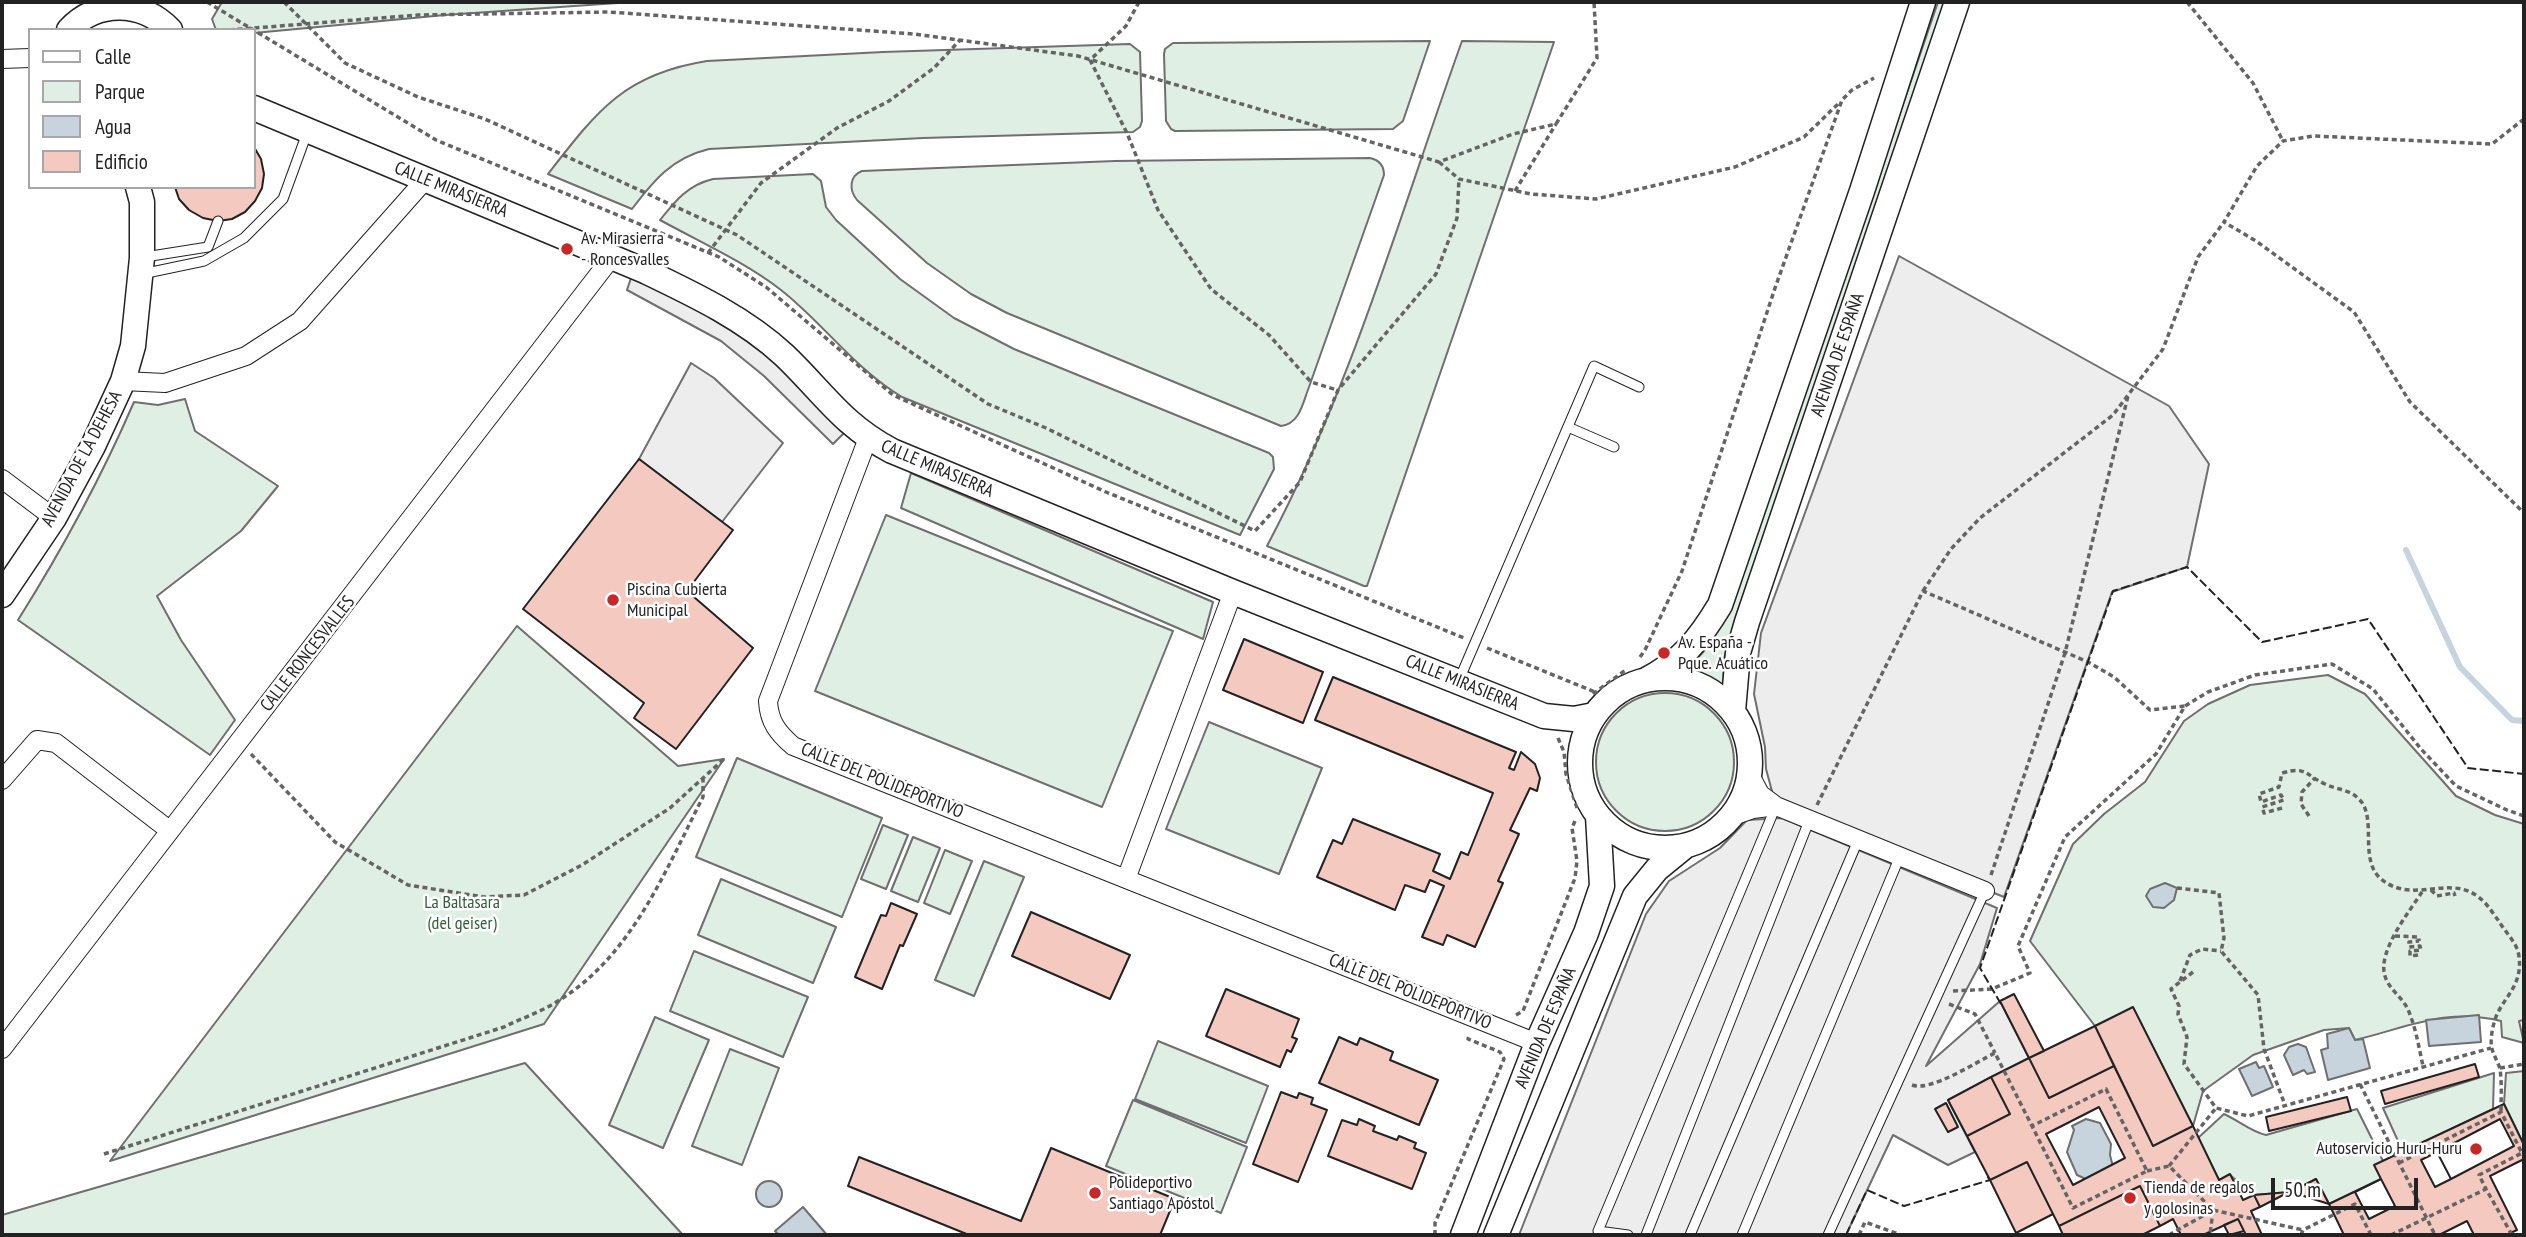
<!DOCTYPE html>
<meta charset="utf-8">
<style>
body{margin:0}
#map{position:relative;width:2526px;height:1237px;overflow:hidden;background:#fff;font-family:"PT Sans Narrow",sans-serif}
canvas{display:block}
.frame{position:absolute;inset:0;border:4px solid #222;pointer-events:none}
.legend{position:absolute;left:28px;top:28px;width:228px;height:161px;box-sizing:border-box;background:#fff;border:2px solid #a7a7a7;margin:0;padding:9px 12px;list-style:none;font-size:21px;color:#222}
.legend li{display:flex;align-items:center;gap:14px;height:35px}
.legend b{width:35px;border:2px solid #a7a7a7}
.scale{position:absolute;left:2271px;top:1178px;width:147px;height:32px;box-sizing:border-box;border:4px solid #222;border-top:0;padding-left:9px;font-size:21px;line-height:24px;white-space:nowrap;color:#222;-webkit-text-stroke:5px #fff;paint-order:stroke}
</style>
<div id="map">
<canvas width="2526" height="1237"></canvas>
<div class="frame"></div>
<ul class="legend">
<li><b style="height:9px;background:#fff"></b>Calle</li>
<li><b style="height:19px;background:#e0efe3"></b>Parque</li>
<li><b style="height:19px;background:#c7d3dd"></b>Agua</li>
<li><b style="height:19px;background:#f3c9c0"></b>Edificio</li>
</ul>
<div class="scale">50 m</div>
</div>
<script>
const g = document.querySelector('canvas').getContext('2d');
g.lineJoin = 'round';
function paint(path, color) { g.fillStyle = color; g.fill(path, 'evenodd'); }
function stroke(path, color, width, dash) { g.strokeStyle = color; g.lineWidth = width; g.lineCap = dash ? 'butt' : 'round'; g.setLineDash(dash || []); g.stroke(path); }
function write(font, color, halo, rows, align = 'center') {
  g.font = font + ' "PT Sans Narrow",sans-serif'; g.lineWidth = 5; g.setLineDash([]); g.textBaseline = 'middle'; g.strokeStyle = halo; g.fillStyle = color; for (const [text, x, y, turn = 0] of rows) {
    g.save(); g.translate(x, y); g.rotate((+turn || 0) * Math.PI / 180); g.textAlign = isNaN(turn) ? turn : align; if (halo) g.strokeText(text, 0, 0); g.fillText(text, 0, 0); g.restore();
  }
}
const green = new Path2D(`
 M222 2H632L445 15 254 33V30H216L212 19Z
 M1938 2H1947L1736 616 1724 659 1723 688 1706 677 1687 670 1704 651 1729 613Z
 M1430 41 1403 121 1393 129 1175 131 1171 129 1166 121 1164 54 1165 49 1173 43Z
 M1462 41 1554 42 1367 586H1364L1267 546C1352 386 1401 211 1462 41Z
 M1130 44 1140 52 1142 121 1140 127 1133 132 923 138 709 149C672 158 654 180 632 209L548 174C597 111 624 74 707 61L883 52Z
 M1370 158C1379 160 1384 165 1384 175L1309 387C1303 402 1300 424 1281 426L1007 313 971 294 927 263 857 200C849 190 849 176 862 171L1115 161Z
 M813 174 821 181 826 207 836 220 900 279 954 318 1014 349 1269 453 1273 457 1274 469 1240 535 902 397C856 370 823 323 781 290 745 262 700 242 660 220 676 200 688 185 713 179Z
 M185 399 195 431 278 486 241 531 157 596 181 640 235 720 210 755 18 620C62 550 101 478 134 402L158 405Z
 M911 473 1213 602 1203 639 901 508Z
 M886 515 1173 631 1102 807 815 691Z
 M517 626 678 766 724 759 544 1024 110 1161Z
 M2328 675 2365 694 2456 796 2495 815 2524 824V1020L2519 1021 2524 1043 2502 1037 2501 1021C2447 1007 2406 1028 2355 1040L2349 1028 2324 1030 2253 1055 2203 1091 2193 1126 2133 1008 2095 1026 2030 941 2073 844 2104 814 2145 782 2184 721 2208 704 2250 685Z
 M1596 762a69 69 0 1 1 138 0a69 69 0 1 1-138 0Z
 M1209 722 1322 768 1279 874 1166 829Z
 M737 758 882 818 842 917 696 857Z
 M883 825 908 835 886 889 861 879Z
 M913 837 940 848 918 902 891 891Z
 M945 850 972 861 950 914 924 903Z
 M984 861 1024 877 974 996 935 980Z
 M721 879 836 927 813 983 698 935Z
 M694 951 808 997 783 1057 670 1011Z
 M655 1017 709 1040 663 1148 609 1125Z
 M1158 1041 1268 1086 1246 1143 1135 1099Z
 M730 1049 779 1068 742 1165 692 1146Z
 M525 1063 683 1235H2V1215Z
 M2524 1071V1145L2504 1104 2506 1073Z
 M2494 1073 2493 1109 2403 1152 2383 1108Z
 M1133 1100 1247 1147 1221 1213 1106 1166Z
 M2357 1109 2383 1161 2381 1179 2329 1204 2316 1179 2291 1192 2254 1195 2230 1175 2219 1180 2198 1138 2224 1114C2238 1120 2251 1132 2266 1135Z`);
paint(green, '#e0efe3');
stroke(green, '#6f6f6f', 2);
const parking = new Path2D(`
 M1899 256 2169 406 2209 464 2187 567 2112 592 2004 897 1776 806 1766 769 1765 747 1754 694 1761 633Z
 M632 275 730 326 771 358 844 433 833 444 764 376 721 341 627 290Z
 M691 363 714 378 783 443 722 522 639 459Z
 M1782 818 1997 908 1980 964 1926 1066 2000 1001 2029 1058 1948 1100 1975 1152 1948 1165 1893 1135 1846 1235H1519L1646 914 1669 881 1720 848 1747 820Z`);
paint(parking, '#ededed');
stroke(parking, '#6f6f6f', 2);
const water = new Path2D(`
 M2165 883 2177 888 2174 900 2164 908 2153 907 2146 896 2150 889Z
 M2479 1015 2481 1042 2429 1046 2426 1020Z
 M2349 1028 2355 1040 2363 1039 2370 1068 2328 1080 2321 1050 2328 1048 2327 1034Z
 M2298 1044 2306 1047 2315 1072 2307 1074 2304 1070 2293 1075 2284 1055 2289 1047Z
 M2256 1062 2259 1068 2264 1066 2273 1087 2252 1096 2239 1069Z
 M2086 1119 2100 1123 2111 1144 2110 1155 2113 1167 2088 1180 2077 1175 2067 1152 2074 1130 2072 1126Z
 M756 1194a13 13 0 1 1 26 0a13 13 0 1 1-26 0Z
 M803 1207 827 1235H779L775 1231Z`);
paint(water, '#c7d3dd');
stroke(water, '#6f6f6f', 2);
stroke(new Path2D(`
 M2406 550 2460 667 2512 720 2524 721`), '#c7d3dd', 6);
const building = new Path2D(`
 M254 147 261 159 264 174 262 188 255 201 245 212 232 219 218 221 203 218 189 210 179 199 175 187H254Z
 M639 459 733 530 687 591 753 648 676 749 634 718 644 703 523 609Z
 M1244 639 1323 672 1303 723 1223 690Z
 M1333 677 1516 752 1509 768 1514 770 1521 752 1535 764 1540 778 1537 791 1530 788 1510 830 1519 834 1498 881 1503 883 1475 947 1447 935 1443 945 1422 937 1444 886 1430 880 1425 892 1405 885 1395 910 1317 877 1333 840 1342 844 1353 819 1440 854 1433 871 1450 879 1461 852 1468 855 1493 793 1315 720Z
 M891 903 917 914 903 946 900 945 882 989 855 977 881 915 886 916Z
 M1031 912 1130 955 1110 999 1012 956Z
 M1226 989 1299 1019 1292 1037 1297 1039 1291 1052 1287 1050 1280 1067 1206 1036Z
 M2014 994 2044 1051 2029 1058 2000 1001Z
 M2133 1007 2193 1126 2153 1146 2095 1026Z
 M2095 1026 2114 1066 2049 1098 2029 1058Z
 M1339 1037 1357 1045 1360 1038 1393 1052 1390 1060 1438 1080 1419 1125 1319 1083Z
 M2029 1058 2049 1098 2114 1066 2153 1146 2193 1126 2219 1180 2230 1174 2243 1200 2254 1195 2260 1207 2251 1211 2262 1235H2246L2238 1219 2203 1235H2181L2173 1219 2160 1226 2140 1186 2059 1226 2027 1162 1990 1180 1967 1136 2010 1114 1991 1077ZM2099 1107 2125 1158 2073 1185 2046 1134Z
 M2475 1064 2479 1077 2385 1104 2381 1091Z
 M1991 1077 2010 1114 1967 1136 1948 1100Z
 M1281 1092 1297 1098 1299 1093 1313 1098 1311 1104 1327 1110 1298 1182 1253 1164Z
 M2347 1097 2351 1111 2269 1131 2266 1117Z
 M1946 1103 1958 1127 1948 1132 1935 1109Z
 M2504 1104 2524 1145V1159L2490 1176 2517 1230 2506 1235H2474L2467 1221 2439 1235H2344L2329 1204 2381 1179 2374 1165Z
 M1359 1119 1375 1126 1373 1131 1397 1140 1399 1136 1416 1143 1414 1148 1426 1153 1412 1189 1328 1156 1342 1120 1357 1125Z
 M2500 1119 2514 1146 2451 1179 2437 1152Z
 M1051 1148 1175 1199 1160 1235H969L848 1186 859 1157 1021 1221Z
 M2437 1152 2451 1179 2435 1187 2421 1160Z
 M2027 1162 2053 1214 2016 1233 1990 1180Z
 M2316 1179 2329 1204 2291 1192Z
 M2381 1179 2395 1206 2369 1219 2355 1192Z
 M2140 1186 2160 1226 2142 1235H2063L2059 1226Z
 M2289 1192 2260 1207 2254 1195Z
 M2238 1219 2244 1231 2229 1235 2224 1225Z`);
paint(building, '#f3c9c0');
stroke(building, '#222', 2);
const lane = new Path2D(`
 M145 257 208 247 218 221
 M142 274 204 261 244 238 283 199 307 133
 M1568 427 1614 447
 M1459 680 1594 366 1639 387
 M1628 1235 1598 1231 1776 806
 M1646 1235 1809 821
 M1690 1235 1859 838
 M1742 1235 1900 856
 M1828 1235 1985 891`);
const street = new Path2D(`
 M2 59 30 58
 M123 381 165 383 246 356 300 321 425 180
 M868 438 768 701C769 722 778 733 793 746L1126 879 1233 592
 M2 479 54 518
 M1750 775 1760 794 1776 806 1985 891
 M2 780 37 740 56 743 169 830
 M1733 816 1753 809 1776 806
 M1126 879 1537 1043
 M2 1049 612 257`);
const secondary = new Path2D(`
 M69 30C96 0 142 0 170 30
 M254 108 645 271C693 294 744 318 784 355 822 391 842 425 892 451L1233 592 1544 716 1574 719 1594 715
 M2 595 54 518 93 446 123 381 133 346 142 258V202L138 187
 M1580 763a85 85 0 1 1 170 0a85 85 0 1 1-170 0Z
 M1646 680C1682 661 1699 640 1720 605L1862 191 1923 2
 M1733 711 1738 653 1747 622 1957 2
 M1463 1235 1537 1043 1586 933 1602 886 1598 816
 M1496 1235 1635 896 1657 869 1684 847`);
stroke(lane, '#222', 11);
stroke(street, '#222', 20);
stroke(secondary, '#222', 27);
stroke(new Path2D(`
 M207 2 436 140 719 257 766 287 893 395 1106 492 1464 638
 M284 2 345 63 418 97 485 119 737 235 988 404 1046 428 1255 531 1300 482 1338 390 1436 274 1457 218 1459 179
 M1139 2 1126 26 1090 60 1127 133 1158 210 1211 289 1269 335 1311 382 1337 390
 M2187 2 2253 83 2283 141
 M229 30 418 15 609 12 914 34 1078 56 1439 162 1513 134 1556 124 1597 58 1594 2
 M2524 119 2492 144 2313 136 2283 141 2257 166 2224 222 2256 241 2354 312 2410 402 2524 513
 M1439 162 1459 179 1531 194 1596 199 1735 167 1804 137 1840 102
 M1515 191 1556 124
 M708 253 761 183 837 128 889 101 934 68 960 40
 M1923 591 1951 549 1980 518 2113 415 2163 349 2198 257 2224 222
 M1487 648 1595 692
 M1640 657 1645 650 1682 571 1775 288 1842 100 1852 90 1874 78
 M1593 694 1627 669
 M1558 738 1564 752 1566 774 1578 811
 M251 754 335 842 408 885 484 897 524 895 582 865 670 808 724 759
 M1817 805 1923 591 2088 662 2114 677 2150 710 2185 706
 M2282 808 2264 813 2262 807 2284 800 2281 795 2261 802 2259 794 2279 787 2282 773C2307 766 2305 775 2325 784 2337 790 2349 789 2359 799 2378 818 2358 859 2381 879 2415 907 2454 869 2485 903 2490 908 2494 915 2498 920 2504 930 2514 940 2518 951 2526 987 2500 998 2494 1023 2492 1030 2490 1042 2492 1049 2494 1056 2498 1062 2500 1069 2502 1083 2501 1098 2501 1112
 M2309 816 2301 804 2302 792 2315 778
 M1991 875 2065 653 2128 396
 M2177 888 2219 893 2224 938 2221 951 2258 995 2264 1049 2285 1105
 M2431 890 2437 896 2454 893 2455 896
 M2422 892C2409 912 2377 952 2385 976 2389 990 2404 998 2409 1012 2416 1029 2419 1048 2423 1066
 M2395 936 2419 937V941
 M2418 955 2410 956V951L2421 950 2420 946 2409 947V942L2419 941
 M2193 972 2171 989 2179 1006 2178 1014 2187 1037 2184 1064 2216 1108 2248 1116 2491 1048
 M2180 981 2190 955 2202 949 2221 951
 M1953 991 1992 989 2030 973 2018 946 2065 837 2156 754 2185 706 2208 692 2255 675 2332 664 2373 689 2421 749 2456 786 2507 810 2524 816
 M1949 1004 1975 1014 1995 1053
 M1516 1015 1523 1011 1575 878 1577 861 1572 828 1575 821
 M2500 1068 2524 1064
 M2360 1084 2435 1235
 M1912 1085C1931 1092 1976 1062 1995 1053L2032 1126 2106 1089 2147 1171 2073 1208 2032 1126
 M104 1154 504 1027C520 1019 538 1013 553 1004 631 959 664 873 703 797V778
 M2399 1163 2501 1112 2522 1153 2479 1175 2486 1189
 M2169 1166 2216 1108
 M2147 1171 2169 1166 2213 1210 2210 1235
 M1435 1235V1223L1504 1059 1500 1052 1468 1039 1469 1036
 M1859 1235 1865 1222 1901 1235
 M2169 1235 2213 1210 2303 1230
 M2301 1235 2303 1230 2355 1204 2371 1235
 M2391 1235 2486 1189 2512 1235`), '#646464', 3.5, [5, 3.5]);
stroke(lane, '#fff', 9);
stroke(street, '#fff', 18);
stroke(secondary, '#fff', 24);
stroke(new Path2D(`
 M2001 1004 1980 968 2113 591 2187 567 2262 642 2368 619 2468 768 2524 774
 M1846 1235 1867 1190 1904 1206 1990 1180 1987 1176`), '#222', 2, [9, 3.5]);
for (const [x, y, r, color] of [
 [567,249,7,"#c62828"],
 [613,600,7,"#c62828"],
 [1664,653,7,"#c62828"],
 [2476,1149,7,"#c62828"],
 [1095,1193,7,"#c62828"],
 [2130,1198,7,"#c62828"]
]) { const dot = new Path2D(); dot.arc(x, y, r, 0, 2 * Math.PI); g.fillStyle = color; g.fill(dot); stroke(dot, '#fff', 2.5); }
write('18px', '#222', '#fff', [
 ["CALLE MIRASIERRA",451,190,22],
 ["AVENIDA DE ESPAÑA",1838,355,-71],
 ["AVENIDA DE LA DEHESA",82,459,-62],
 ["CALLE MIRASIERRA",937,469,23],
 ["CALLE RONCESVALLES",308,654,-52],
 ["CALLE MIRASIERRA",1462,683,22],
 ["CALLE DEL POLIDEPORTIVO",882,781,22],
 ["CALLE DEL POLIDEPORTIVO",1410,992,22],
 ["AVENIDA DE ESPAÑA",1546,1028,-67]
]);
write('18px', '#222', '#fff', [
 ["Av. Mirasierra",581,239],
 ["- Roncesvalles",581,260],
 ["Piscina Cubierta",627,590],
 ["Municipal",627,611],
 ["Av. España -",1678,643],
 ["Pque. Acuático",1678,664],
 ["Autoservicio Huru-Huru",2462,1149,"right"],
 ["Polideportivo",1109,1183],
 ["Santiago Apóstol",1109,1204],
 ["Tienda de regalos",2144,1188],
 ["y golosinas",2144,1209]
], 'left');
write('18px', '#2f5e38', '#fff', [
 ["La Baltasara",462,903],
 ["(del geiser)",462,924]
]);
</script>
